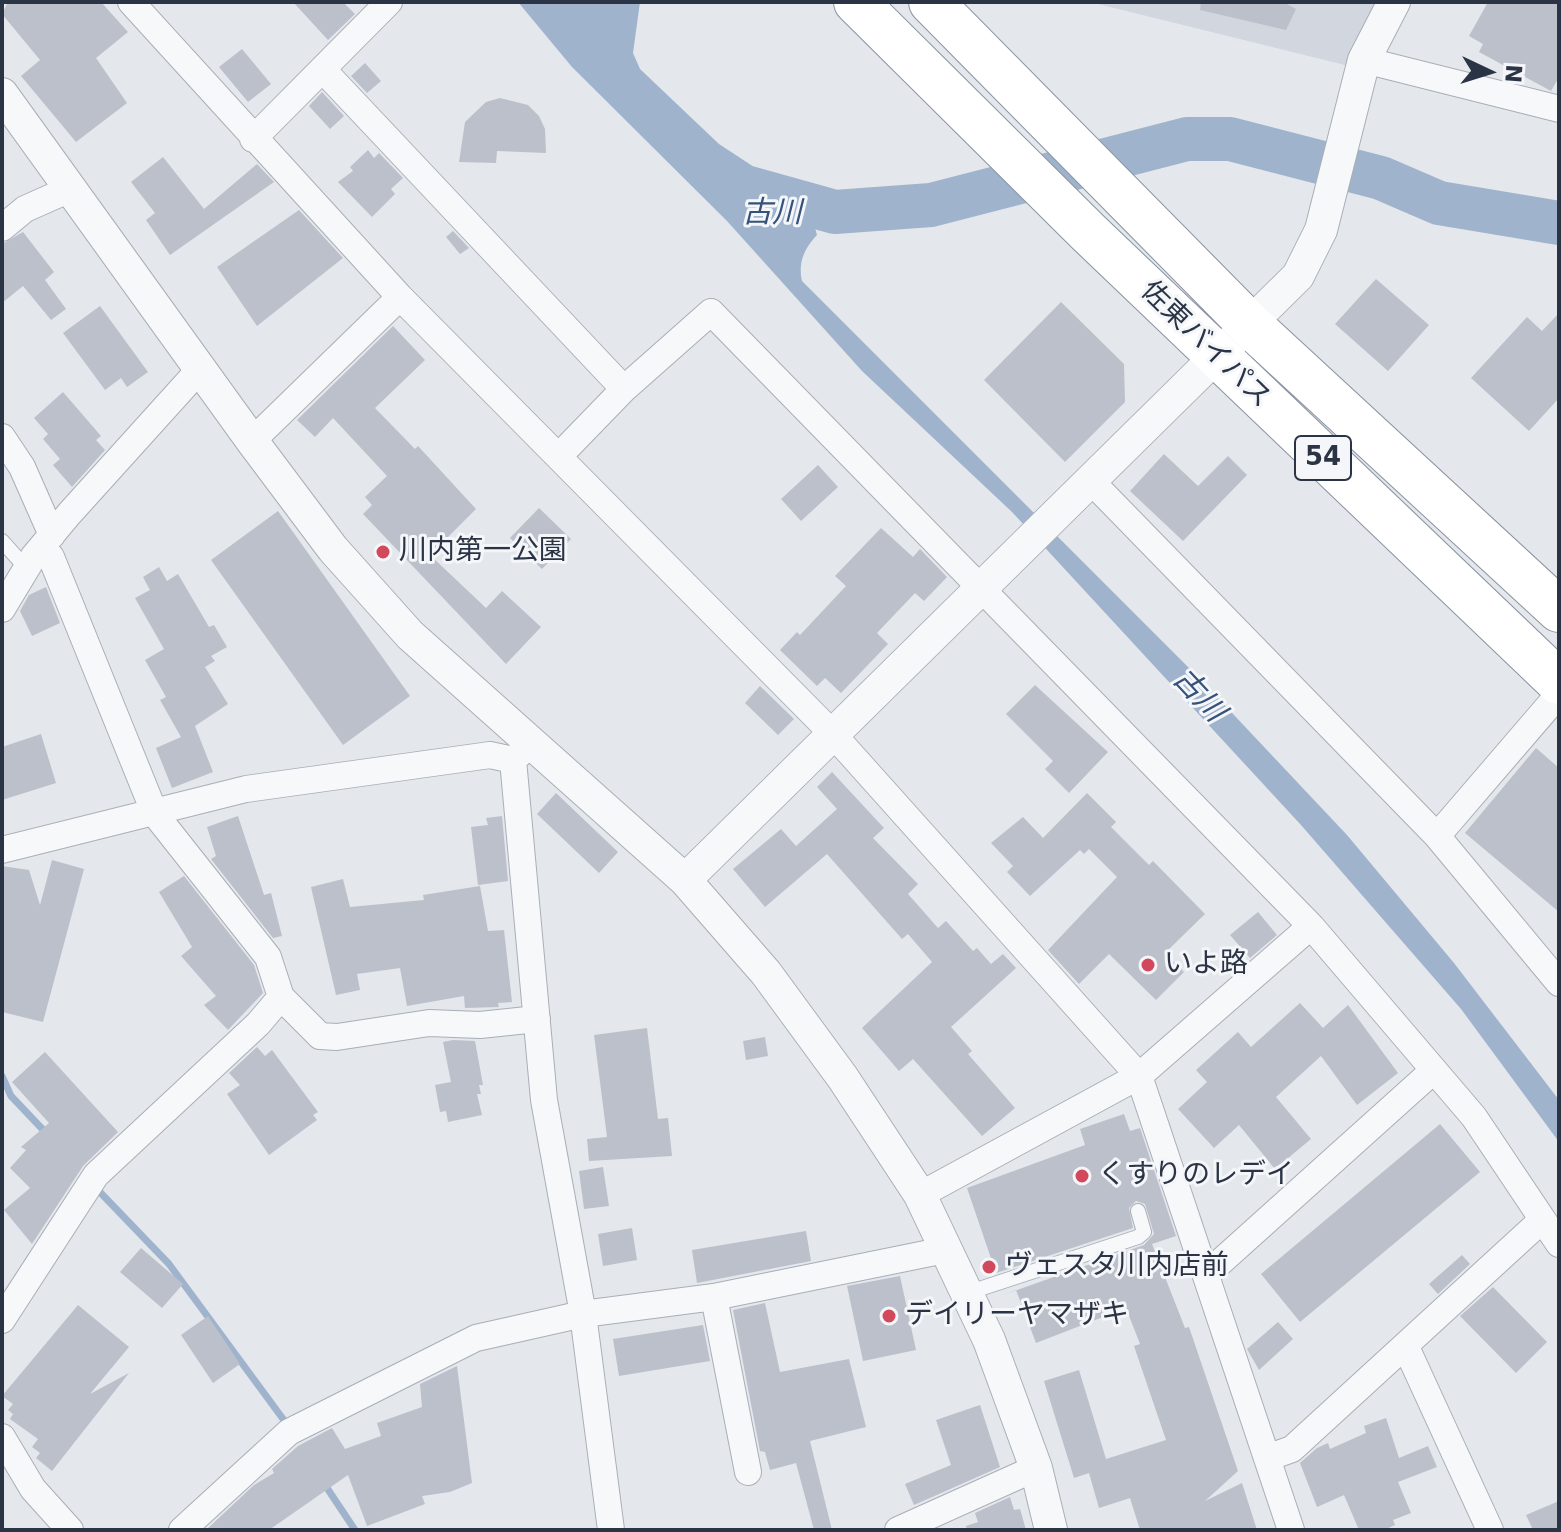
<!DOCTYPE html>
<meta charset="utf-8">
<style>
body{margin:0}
#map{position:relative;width:1561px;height:1532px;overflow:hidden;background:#e4e7ec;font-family:"DejaVu Sans",sans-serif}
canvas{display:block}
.frame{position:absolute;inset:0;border:4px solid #2b3445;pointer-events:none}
.north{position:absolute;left:1449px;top:32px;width:80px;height:80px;-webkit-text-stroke:6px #f4f6f9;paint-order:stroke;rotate:94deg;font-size:22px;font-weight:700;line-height:32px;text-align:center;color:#2b3445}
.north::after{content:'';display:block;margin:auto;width:28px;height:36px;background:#2b3445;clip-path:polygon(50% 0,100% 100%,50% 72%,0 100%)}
</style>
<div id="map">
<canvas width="1561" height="1532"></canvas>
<div class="frame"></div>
<div class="north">N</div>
</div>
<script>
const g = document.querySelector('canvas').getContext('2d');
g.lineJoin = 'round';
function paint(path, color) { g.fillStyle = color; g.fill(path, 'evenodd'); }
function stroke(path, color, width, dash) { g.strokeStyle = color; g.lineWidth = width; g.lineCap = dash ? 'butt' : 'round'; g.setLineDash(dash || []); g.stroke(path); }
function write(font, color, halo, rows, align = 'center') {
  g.font = font + ' "DejaVu Sans","Noto Sans JP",sans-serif'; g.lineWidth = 6; g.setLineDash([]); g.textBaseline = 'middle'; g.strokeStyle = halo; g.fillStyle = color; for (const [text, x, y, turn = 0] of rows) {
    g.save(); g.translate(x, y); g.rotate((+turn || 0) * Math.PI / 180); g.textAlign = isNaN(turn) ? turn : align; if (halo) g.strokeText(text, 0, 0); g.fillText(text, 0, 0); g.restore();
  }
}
paint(new Path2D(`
 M1090 2H1379L1349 66Z`), '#d2d6de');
paint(new Path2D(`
 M518 2H640L633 53 640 69 719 144 754 167 803 186 817 235C804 249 798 262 802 281L1201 680 1347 835 1454 963 1559 1100V1142L1461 1009 1301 825 1012 512 862 371 727 221 572 67Z`), '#9fb4cc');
stroke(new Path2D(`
 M2 1076 11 1096 48 1135
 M95 1187 169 1264 286 1423
 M323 1482 355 1530`), '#9fb4cc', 7);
stroke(new Path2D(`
 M749 188 835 212 931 205 1187 139H1230L1381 178 1439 203 1559 223`), '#9fb4cc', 44);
paint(new Path2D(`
 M8 2H101L128 32 96 58 127 103 76 142 21 76 40 60 2 14Z
 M293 2H343L355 14 328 40Z
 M1201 2H1283L1296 9 1286 30 1200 10Z
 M1488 2H1559V77L1551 91 1479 52 1483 44 1469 36Z
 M242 49 271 84 248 102 219 67Z
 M365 63 381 81 367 93 351 76Z
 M322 92 344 116 330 129 309 106Z
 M500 98 528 105 539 116 545 129 546 153 497 151 496 163 459 162 465 122 486 102Z
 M368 150 374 158 379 153 403 178 391 189 395 194 372 217 338 182 353 171 350 167Z
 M163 157 204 209 257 164 274 182 170 255 146 220 155 213 131 182Z
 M299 210 343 258 257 326 217 267Z
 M453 231 469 248 460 254 446 237Z
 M23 232 54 272 45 280 66 309 51 320 23 286 2 303V244Z
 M1376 279 1429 325 1388 371 1335 324Z
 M1061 302 1124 364 1125 402 1065 462 984 380Z
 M100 306 148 372 127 387 121 378 105 390 63 333Z
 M1559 313V398L1529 431 1471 378 1527 317 1542 331Z
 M393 326 425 360 375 408 415 449 418 446 476 509 430 555 486 608 502 591 541 627 506 664 363 514 372 505 365 497 387 476 333 418 315 437 297 420Z
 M63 392 101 436 96 440 105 450 72 487 53 465 60 459 43 439 48 434 34 418Z
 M1164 454 1198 486 1228 456 1247 475 1183 541 1130 491Z
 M818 465 838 487 801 521 781 499Z
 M539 508 571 539 542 569 510 538Z
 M278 511 410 696 343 745 211 560Z
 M881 528 913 557 920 549 947 577 924 601 915 593 877 633 888 644 841 693 825 678 817 686 780 650 797 632 800 635 846 586 835 576Z
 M159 567 167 581 178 574 209 627 214 625 227 647 211 656 215 661 205 667 228 704 195 726 213 772 172 788 156 748 181 737 160 700 166 697 145 660 164 649 135 598 150 590 143 577Z
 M46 587 60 623 32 636 20 611 29 595Z
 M1035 685 1108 752 1069 793 1045 769 1053 761 1006 714Z
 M760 686 794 719 778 735 745 703Z
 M41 734 56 783 2 800V747Z
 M1536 748 1559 768V912L1465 833Z
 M832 772 884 828 873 838 918 884 908 894 938 928 946 921 973 951 977 948 991 964 1003 954 1016 968 951 1027 972 1051 968 1054 1015 1108 982 1136 913 1059 899 1071 862 1028 932 962 908 934 902 939 827 854 765 907 733 869 781 829 796 846 837 809 817 787Z
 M556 793 618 852 599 873 537 814Z
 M1087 793 1116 822 1111 827 1149 865 1153 861 1205 914 1165 953 1184 972 1156 1000 1109 954 1079 984 1048 950 1117 877 1089 849 1084 854 1080 850 1030 896 1007 872 1013 866 991 843 1023 817 1043 838Z
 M238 816 264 895 271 893 282 936 273 938 211 859 216 856 207 827Z
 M502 816 508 881 478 885 471 827 488 825 486 818Z
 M52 860 84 869 43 1022 2 1012V866L29 870 40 905Z
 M184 876 254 965 263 993 228 1030 204 1005 216 996 181 956 192 947 159 892Z
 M343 879 350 907 424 900 423 895 480 886 488 931 504 930 512 1002 498 1003 499 1007 465 1008 464 996 407 1006 400 968 357 974 360 990 336 995 311 887Z
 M1258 912 1277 935 1250 958 1230 935Z
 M1300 1003 1323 1028 1348 1005 1398 1073 1357 1105 1321 1056 1276 1097 1311 1139 1275 1169 1239 1125 1214 1148 1178 1109 1207 1082 1196 1070 1238 1032 1251 1047Z
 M647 1028 658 1119 668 1118 672 1156 589 1161 587 1139 607 1137 594 1035Z
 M765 1037 768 1056 746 1060 743 1041Z
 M453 1040 475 1041 483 1085H479L481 1094H477L482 1115 448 1122 446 1111 440 1112 435 1085 451 1082 443 1042Z
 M257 1047 265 1056 272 1050 318 1112 313 1115 317 1120 269 1155 227 1094 240 1085 229 1073Z
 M45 1052 118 1132 83 1166 32 1244 4 1210 30 1188 10 1168 26 1150 21 1147 49 1123 12 1082Z
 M1124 1114 1130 1131 1140 1128 1176 1236 1152 1244 1185 1328 1189 1327 1238 1471 1205 1501 1242 1483 1257 1530H1140L1130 1498 1099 1508 1089 1473 1074 1478 1044 1381 1079 1370 1106 1459 1166 1440 1134 1346 1140 1344 1126 1308 1036 1343 1016 1290 1003 1295 1144 1245 1154 1234 1145 1204 1136 1201 1129 1208 1133 1228 996 1273 967 1188 1085 1145 1080 1129Z
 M1440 1124 1480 1172 1300 1322 1261 1274Z
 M603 1167 609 1206 584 1209 579 1171Z
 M632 1228 637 1260 603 1266 598 1234Z
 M806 1231 811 1261 697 1283 692 1250Z
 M141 1248 183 1284 162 1308 120 1272Z
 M1462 1255 1470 1264 1438 1294 1429 1284Z
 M900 1276 916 1350 863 1361 847 1286Z
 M1493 1287 1547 1342 1516 1373 1460 1316Z
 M765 1303 780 1372 849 1359 866 1427 810 1441 832 1530H814L796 1463 770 1470 765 1452 760 1451 733 1310Z
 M78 1305 129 1347 90 1394 129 1373 52 1471 36 1458 40 1453 32 1447 38 1439 10 1419 13 1414 8 1410 13 1404 2 1396Z
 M208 1316 240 1364 213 1383 181 1335Z
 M1278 1322 1293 1339 1259 1370 1247 1349Z
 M703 1325 710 1361 619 1376 613 1339Z
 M457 1366 472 1483 450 1492 422 1496 425 1504 367 1526 348 1475 269 1530H206L254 1485 274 1473 272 1469 298 1446 332 1428 345 1449 381 1436 377 1423 422 1407 420 1384Z
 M980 1405 1000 1467 914 1505 905 1484 951 1465 936 1420Z
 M1386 1418 1399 1458 1428 1446 1437 1467 1398 1482 1411 1513 1393 1520 1395 1525 1384 1530H1359L1344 1495 1317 1507 1300 1463 1317 1448 1328 1443 1330 1449 1366 1433 1364 1426Z
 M1010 1497 1014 1510 1020 1509 1026 1530H967L966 1526 978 1522 975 1513Z
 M1559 1501V1530H1533L1526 1515Z`), '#bbc0ca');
const service = new Path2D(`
 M2 541 27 569
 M967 1293 1138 1237 1144 1232 1138 1211`);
const minor = new Path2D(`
 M131 2 400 297 831 732 1139 1076 1291 1530
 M1364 60 1559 109
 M324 71 624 389
 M253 139 389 2
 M2 228 25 209 70 189
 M2 437 22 467 52 535
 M252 441 400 297
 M560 455 624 389 711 312 1311 926 1474 1117 1559 1244
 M1090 480 1437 836 1559 983
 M2 609 34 556 69 514 200 369
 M513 760 544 1100 583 1314 611 1530
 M1437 836 1559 694
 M2 850 246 789 490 755 513 760 524 750
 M281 997 320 1036 337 1037 429 1023 480 1025 537 1019
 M920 1195 1139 1076 1311 926
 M1206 1275 1434 1070
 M714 1297 748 1472
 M2 1320 96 1175 258 1024 281 997 268 957 155 814 51 557 42 548
 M1406 1347 1490 1530
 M2 1437 33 1489 70 1530
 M1267 1458 1292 1449 1542 1220
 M182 1530 289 1432 476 1338 583 1314 714 1297 945 1250
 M898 1530 1036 1468`);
const tertiary = new Path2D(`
 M2 94 252 441 333 549 410 635 685 880 766 973 843 1078 920 1195 989 1340 1036 1468 1051 1530
 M685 880 1298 276 1321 230 1364 60 1394 2`);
const trunk = new Path2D(`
 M856 2 1089 233 1559 682
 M931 2 1251 326 1559 610`);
stroke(service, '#a9aeb7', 16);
stroke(minor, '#a9aeb7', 28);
stroke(tertiary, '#a9aeb7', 34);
stroke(trunk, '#8b94a3', 46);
stroke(service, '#f7f8fa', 14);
stroke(minor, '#f7f8fa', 26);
stroke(tertiary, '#f7f8fa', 32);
stroke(trunk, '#fff', 44);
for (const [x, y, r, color] of [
 [383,552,8,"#d1495b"],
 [1148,965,8,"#d1495b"],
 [1082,1176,8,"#d1495b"],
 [989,1267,8,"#d1495b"],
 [889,1316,8,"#d1495b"]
]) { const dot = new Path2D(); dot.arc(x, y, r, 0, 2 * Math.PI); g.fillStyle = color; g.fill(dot); stroke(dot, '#f4f6f9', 3); }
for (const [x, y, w] of [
 [1323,458,56]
]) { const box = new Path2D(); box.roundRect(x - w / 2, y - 22, w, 44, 6); g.fillStyle = '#f4f6f9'; g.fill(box); stroke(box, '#2b3445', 2); }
write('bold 26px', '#2b3445', null, [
 ["54",1323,458]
]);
write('28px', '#2b3445', '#f4f6f9', [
 ["佐東バイパス",1205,345,44]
]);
write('28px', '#2b3445', '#f4f6f9', [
 ["川内第一公園",399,552],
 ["いよ路",1164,965],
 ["くすりのレデイ",1098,1176],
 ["ヴェスタ川内店前",1005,1267],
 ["デイリーヤマザキ",905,1316]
], 'left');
write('italic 30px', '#34527a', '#f4f6f9', [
 ["古川",772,214],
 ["古川",1198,696,47]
]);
</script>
